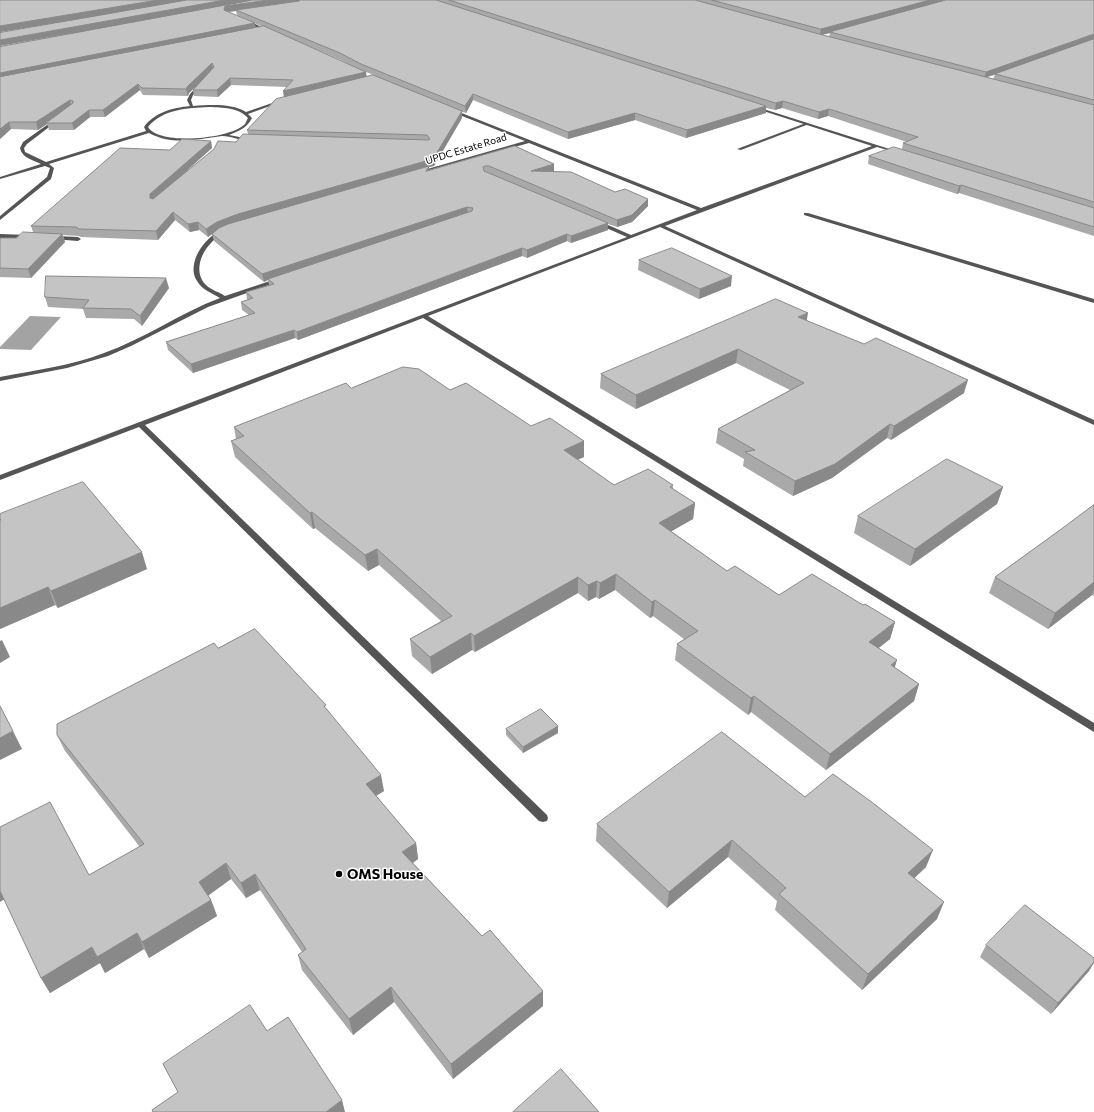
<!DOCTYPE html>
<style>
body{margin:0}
canvas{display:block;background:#fff}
</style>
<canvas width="1094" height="1112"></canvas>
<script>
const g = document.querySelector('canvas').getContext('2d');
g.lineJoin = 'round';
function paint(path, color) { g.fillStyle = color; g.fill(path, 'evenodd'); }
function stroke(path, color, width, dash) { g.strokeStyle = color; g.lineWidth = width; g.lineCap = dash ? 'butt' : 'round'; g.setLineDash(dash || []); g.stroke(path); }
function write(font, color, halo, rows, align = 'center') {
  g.font = font + ' Commissioner,sans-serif'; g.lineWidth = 3; g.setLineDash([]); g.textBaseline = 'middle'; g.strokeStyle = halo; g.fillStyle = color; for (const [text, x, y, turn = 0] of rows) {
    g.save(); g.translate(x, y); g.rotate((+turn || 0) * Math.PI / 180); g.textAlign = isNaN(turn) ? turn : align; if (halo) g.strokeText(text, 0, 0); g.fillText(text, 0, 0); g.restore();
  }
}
paint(new Path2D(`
 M30 316 61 317 31 350 0 349V347Z`), '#a3a3a3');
paint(new Path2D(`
 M806 123 809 124 741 150 737 149Z
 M804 213H808L1094 299V303L804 215Z`), '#555');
paint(new Path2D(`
 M245 20H247L272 32 269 33 245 22Z
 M199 84 202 85 193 95 191 100 193 106C210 105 231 103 246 112L278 101 281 102 248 114 252 118C247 128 239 131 229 135L250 139V141C241 141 231 136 222 136 197 139 173 146 149 133L49 164 54 168 51 179 0 220V216L47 177 50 168 45 166 0 179V177L41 164C33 160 22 158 20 148L23 142 54 120 57 121 27 144 24 148 25 152 46 162 146 131 144 127C155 112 172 108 190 106L187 100 190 94ZM209 107C223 108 238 107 248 118 247 119 246 123 245 124 231 139 159 146 148 127 163 109 187 108 209 107Z
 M754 106 899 152 897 153 877 147 665 226 1094 420V425L660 227 428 316 1094 723V732L423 318 145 425 547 815 548 818 547 821 543 822 539 821 139 427 0 480V475L627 237 597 224V222H601L631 235 697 210 529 143 417 174V172L525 141 452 112V110H454L701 208 872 146 754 108Z
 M220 231 223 233C219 237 214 239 211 243 200 254 194 273 206 285 211 290 219 292 225 296L276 279H280V281L208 307 131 346 108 356 67 368 0 381V377C35 370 71 366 104 353 144 339 180 313 220 298 212 293 202 290 197 281 186 264 204 238 220 231Z
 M0 234 27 235 30 237 27 239 0 238Z
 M55 236 78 237 81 239 78 241 53 239 52 238Z`), '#555');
paint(new Path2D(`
 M0 0H1094V236L959 193 957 194 868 164 869 156 902 149 903 143 907 142 828 116 818 119 782 108 775 110 766 108V113L686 138 635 120 568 139 473 100 466 113 462 112V118L434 166 429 167V170L515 146 554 164V171H551L615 192 648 199V206L632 222 617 227 608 224V230L571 243 567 241 527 258 522 256 298 340 295 338 193 373 168 350 166 342 249 315 242 310 241 302 247 300 246 292 269 285 268 280 264 282 214 241 212 234 208 237 199 230 190 232 175 220 158 240 81 237 78 236 63 235 65 242 31 278 0 277V238H16L33 232 31 226 170 150 211 141 212 148 186 171 248 134 247 130 284 97 287 87 231 85 218 97 194 96 193 90 196 86 189 93 188 96 143 95 140 90 105 117H90L74 130H49L47 124 38 130 11 129 0 139V47L69 34 68 21 0 32ZM236 11 237 15 263 27 256 28 228 12ZM830 33 829 37 822 35ZM292 39 341 60 353 66ZM366 72 371 74 373 75 366 77ZM995 75 993 79 987 77Z
 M639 260 731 286 699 299 638 270Z
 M169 288 142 326 134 319 86 318 83 309 48 307 45 297Z
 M806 320 964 393 891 440 887 438 832 478 793 496 743 466 744 459 716 443 718 429 790 390 736 363 636 409 600 388 601 374Z
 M351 388 450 390 531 426 584 441V457L577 460 614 485H673V489L695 503 693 519 671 531 727 571 779 595 863 605 895 622 890 639 878 648 894 667 919 684 914 701 826 770 751 712 748 715 675 660 677 644 684 639 653 616 650 618 615 590 599 599 596 597 588 601 578 593 475 652 472 650 432 674 412 656 410 639 441 621 379 565 368 571 315 528 313 529 235 457 231 441 236 439 234 427Z
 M1003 487 997 504 910 566 854 533 858 516Z
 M1094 505V596L1092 595 1048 629 989 593 995 577 1060 530Z
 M0 514 147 569 58 608 55 605 0 629Z
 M218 648 327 709 384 791 376 796 416 843 418 859 413 863 482 936 543 991V1006L453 1079 394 1002 353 1035 302 970 298 955 302 952 260 890 246 898 231 879 208 895 211 900 217 916 149 958 144 949 105 973 100 963 50 993 41 978 0 827 89 875 140 847 65 751 57 735Z
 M506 729 558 733 523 753 506 735Z
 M805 797 926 867 914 878 937 919 862 990 775 910 777 901 728 857 667 908 596 841 597 824Z
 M986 945 1094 958V963L1089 971 1051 1014 980 957Z
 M267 1031 178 1092 163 1064Z`), '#a9a9a9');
paint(new Path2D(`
 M158 0H193L0 32V26Z
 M225 0H258L0 46V40Z
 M269 0H299V2L236 10V11L226 12 224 10 225 6Z
 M930 0H949L830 32V33L820 35 821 29Z
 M255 23 256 29 0 80V73Z
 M1094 34V40L984 78 986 72Z
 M212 63 213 70 189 93 188 96 186 89 188 86Z
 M366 72 367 79 284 98 283 91Z
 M230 78 231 85 218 97 217 90Z
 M138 84 140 90 105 117 103 110Z
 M473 94V100L466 113 465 106Z
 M70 100 71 107 46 123 47 124 38 130 36 122Z
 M783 101 782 108 775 110 776 103Z
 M766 106V113L686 138 687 130Z
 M829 109 828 116 818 119 819 112Z
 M89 110 90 117 74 130 72 123Z
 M462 111V118L434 166 429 167V173L218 230 208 237 206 229 217 222 238 214 433 159Z
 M635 113V120L568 139V132Z
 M9 122 11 129 0 139V129Z
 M211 141 212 148 152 202 150 198V194Z
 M554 164V171L531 178V171Z
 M961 185 959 193 957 194 959 186Z
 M648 199V206L632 222 617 227V220Z
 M467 207 468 214 268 279V280L264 282 262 274Z
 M173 212 175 220 158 240 156 231Z
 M198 222 199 230 190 232 188 224Z
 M608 223V230L571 243V236Z
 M62 234 65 242 31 278 28 269Z
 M567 234V241L527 258V250Z
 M522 248V256L298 340 297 332Z
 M732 276 731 286 699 299 700 289Z
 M166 278 169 288 142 326 140 316Z
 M808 313 806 325 798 317Z
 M294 330 295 338 193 373 191 364Z
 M738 349 736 363 636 409V395Z
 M968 380 964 393 891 440 894 426Z
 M890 424 887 438 832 478 793 496 795 481Z
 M584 441V457L564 466V450Z
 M1003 487 997 504 910 566 915 549Z
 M695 503 693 519 658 539 659 523Z
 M312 512 315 528 313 529 310 513Z
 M377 549 379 565 368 571 365 555Z
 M142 552 147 569 58 608 51 591Z
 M616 574 615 590 599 599 600 583Z
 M578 577V593L475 652 474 636Z
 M597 581 596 597 588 601V585Z
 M1094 582V589L1092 595 1048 629 1055 613Z
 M48 587 55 605 0 629V608Z
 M655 600 653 616 650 618 652 602Z
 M895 622 890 639 865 659 869 642Z
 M471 633 472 650 432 674 430 657Z
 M2 640 10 657 0 663V641Z
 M897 660 892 677 891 665Z
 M919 684 914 701 826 770 830 754Z
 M754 696 751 712 748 715 751 698Z
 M558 726V733L523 753V747Z
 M13 731 22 749 0 760V738Z
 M381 775 384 791 369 800 366 784Z
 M732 840 728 857 667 908 669 892Z
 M416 843 418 859 405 868 402 852Z
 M933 850 926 867 902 890 908 873Z
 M226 863 231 879 205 898 199 882Z
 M255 874 260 890 246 898 241 883Z
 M0 889 5 899 0 902Z
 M211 900 217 916 149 958 142 942Z
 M944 902 937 919 862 990 868 974Z
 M137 933 144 949 105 973 97 957Z
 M92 947 100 963 50 993 41 978Z
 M1094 962 1089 971 1051 1014 1058 1003Z
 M391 987 394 1002 353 1035 349 1019Z
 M543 991V1006L453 1079 451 1064Z
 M342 1100 345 1112H326Z`), '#898989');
const building = new Path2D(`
 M0 0H158L0 26Z
 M187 0H225L0 40V33Z
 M253 0H269L225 6 224 10 255 23 0 73V47Z
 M300 0H436L766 106 687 130 635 113 568 132 473 94 465 106 361 64 340 53 236 10 299 1Z
 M449 0H695L819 34 1094 105V202L903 143 918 137 829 109 819 112 783 101 776 103Z
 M712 0H930L821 29Z
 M946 0H1094V34L986 72 830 32Z
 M264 26 366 72 283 91 293 80 230 78 217 90H193L214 67 212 63 188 86 186 89 142 88 138 84 103 110H89L72 123H46L73 103V101L70 100 36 122H9L0 129V77Z
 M1094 39V100L995 74Z
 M373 75 462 111 433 159 238 214 217 222 206 229 198 222 188 224 173 212 156 231 79 229 76 227 31 226 120 148 170 150 182 139 211 141 150 194V198L153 199 214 149 218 141 236 142 243 134 428 140 430 139 427 135 247 130 276 99Z
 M515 146 554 164 531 171 571 172 615 192 625 189 648 199 632 215 617 220 489 166H485L483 167 484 171 608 223 571 236 567 234 527 250 522 248 297 332 294 330 191 364 166 342 255 313 241 302 253 298 246 292 274 284 268 279 472 211 473 208 467 207 262 274 212 234 219 228 228 224 429 166 426 171Z
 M894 147 1094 208V227L961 185 959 186 869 156Z
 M23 232 62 234 28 269 0 268V238H16Z
 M672 248 732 276 700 289 639 260Z
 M46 276 166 278 140 316 131 309 83 308 89 300 45 297Z
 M776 299 808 313 798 317 864 344 876 338 968 380 894 426 890 424 835 464 795 481 745 452 755 450 718 429 804 383 738 349 636 395 601 374Z
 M403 367 419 369 450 390 466 383 531 426 550 418 584 441 564 450 614 485 648 469 673 485 670 487 695 503 659 523 727 571 735 566 779 595 812 574 863 605 865 604 895 622 869 642 897 660 891 665 919 684 830 754 754 696 751 698 677 644 698 631 655 600 652 602 616 574 600 583 597 581 588 585 578 577 474 636 471 633 430 657 410 639 452 616 377 549 365 555 312 512 310 513 231 441 244 436 234 427 346 383 351 388Z
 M947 459 1003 487 915 549 858 516Z
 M83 482 142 552 51 591 48 587 0 608V520H1L0 519V514Z
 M1094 505V582L1055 613 995 577 1060 530Z
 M255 629 326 705 324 706 381 775 366 784 416 843 402 852 482 936 490 930 543 991 451 1064 391 987 349 1019 298 955 306 949 255 874 241 883 226 863 199 882 211 900 142 942 137 933 97 957 92 947 41 978 0 891V827L50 802 89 875 144 844 57 735V724L214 643 218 648Z
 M0 706 13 731 0 738Z
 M541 709 558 726 523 747 506 729Z
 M722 732 805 797 833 774 873 803 933 850 908 873 944 902 868 974 779 894 786 888 732 840 669 892 597 824Z
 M1025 905 1094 958V962L1058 1003 986 945Z
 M250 1005 267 1031 288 1017 342 1100 326 1112H153L152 1110 178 1092 163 1064Z
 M561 1069 599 1112H513Z`);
paint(building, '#c4c4c4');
stroke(building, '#898989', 1);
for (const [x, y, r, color] of [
 [339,874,4,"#000"]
]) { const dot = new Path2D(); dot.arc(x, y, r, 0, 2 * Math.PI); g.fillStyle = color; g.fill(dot); stroke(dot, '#fff', 1.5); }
write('10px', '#000', '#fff', [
 ["UPDC Estate Road",466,149,-17]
]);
write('bold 14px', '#000', '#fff', [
 ["OMS House",347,874]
], 'left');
</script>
